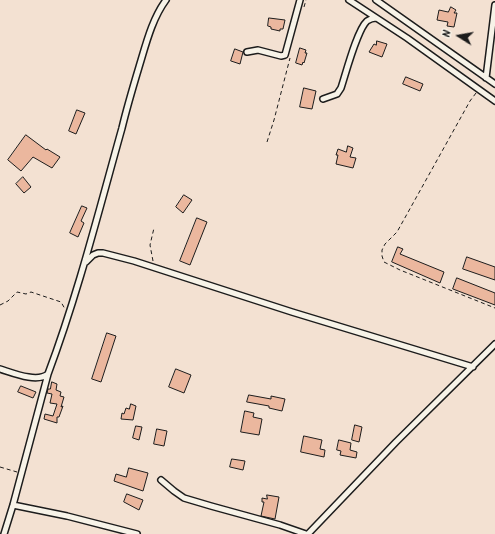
<!DOCTYPE html>
<style>
body{margin:0}
#map{position:relative;width:495px;height:534px;overflow:hidden;background:#f3e1d2;font-family:Kalam,sans-serif}
canvas{display:block}
.north{position:absolute;left:439px;top:16px;width:40px;height:40px;-webkit-text-stroke:3px #f7f3e8;paint-order:stroke;rotate:281deg;font-size:11px;font-weight:700;line-height:16px;text-align:center;color:#1c1c1c}
.north::after{content:'';display:block;margin:auto;width:14px;height:18px;background:#1c1c1c;clip-path:polygon(50% 0,100% 100%,50% 72%,0 100%)}
</style>
<div id="map">
<canvas width="495" height="534"></canvas>
<div class="north">N</div>
</div>
<script>
const g = document.querySelector('canvas').getContext('2d');
g.lineJoin = 'round';
function paint(path, color) { g.fillStyle = color; g.fill(path, 'evenodd'); }
function stroke(path, color, width, dash) { g.strokeStyle = color; g.lineWidth = width; g.lineCap = dash ? 'butt' : 'round'; g.setLineDash(dash || []); g.stroke(path); }
const building = new Path2D(`
 M451 7 456 10 454 13H457L454 27 447 26 448 22 437 20 439 10 448 12Z
 M269 18 285 20 283 29H280V31L271 29V27L268 26Z
 M377 41 387 44 382 57 369 52 374 44 376 45Z
 M300 48 306 50 305 53H307L304 63 303 62 302 65 296 63Z
 M235 49 243 52 240 64 231 61Z
 M406 77 423 84 420 91 403 84Z
 M304 88 316 91 312 109 300 107Z
 M77 110 85 113 76 134 69 131Z
 M26 135 46 150 47 149 60 157 52 168 33 157 21 171 8 160Z
 M348 146 353 148 350 157 356 158 353 168 336 164 338 155H336L338 149 346 152Z
 M23 177 31 187 24 193 16 184Z
 M184 195 192 200 183 213 176 207Z
 M82 206 87 208 81 221 84 223 78 237 70 233Z
 M197 218 207 222 190 265 180 261Z
 M398 247 403 249 400 254 444 272 440 283 392 262Z
 M467 257 495 267V280L463 269Z
 M457 278 495 293V305L453 289Z
 M107 333 116 336 101 382 92 379Z
 M176 369 191 375 184 393 169 387Z
 M52 382 57 384 56 390 61 392 60 396 64 397 61 407 63 406 59 417H57V423L44 419 45 414 53 416 57 404 50 403 52 394 47 393 48 389H50Z
 M21 386 36 392 33 398 18 392Z
 M249 395 271 399V396L285 399 282 411 269 408V406L247 402Z
 M131 404 136 406 133 420 121 419 122 413 124 414 126 408 129 409Z
 M245 411 254 413 253 417 262 419 259 435 241 432Z
 M355 425 362 427 359 442 352 440Z
 M136 426 142 427 139 440 133 438Z
 M157 429 167 431 164 446 154 444Z
 M304 436 322 440 320 449 325 450 324 457 301 452Z
 M339 440 351 443 350 450 357 452 356 458 340 455 341 451 337 450Z
 M232 459 245 461 243 470 230 467Z
 M129 468 148 473 143 491 114 481 116 474 126 477Z
 M127 494 143 500 139 510 124 502Z
 M267 495 279 497 275 519 261 516 264 502H262V498L267 499Z`);
paint(building, '#ebb79e');
stroke(building, '#1c1c1c', 1);
const minor = new Path2D(`
 M349 0 407 38 495 101
 M376 0 495 84
 M247 52 258 50 281 56 285 55 300 0
 M486 78 495 5
 M323 99 337 94 341 88C346 73 357 30 367 21 370 19 373 18 376 18
 M86 262 93 255 98 253H103L134 261 292 312 473 367
 M0 369C13 373 37 383 48 374 78 294 99 210 122 128 127 107 133 87 139 67 146 44 152 19 166 0
 M161 480 174 491 184 498 211 506 280 525 306 534
 M13 505 67 516 137 534
 M4 534 13 505 48 374
 M308 534 396 442 495 344`);
stroke(minor, '#1c1c1c', 8);
stroke(new Path2D(`
 M304 7 306 0
 M476 93 470 101 397 232 385 244 382 250V256L384 262 400 270 495 308
 M267 142 274 120 290 58
 M153 261 150 245 154 228
 M0 305 8 301 17 292 26 294 31 292 61 302 65 309
 M0 467 17 472`), '#1c1c1c', 1, [4, 3]);
stroke(minor, '#f7f3e8', 5);
</script>
